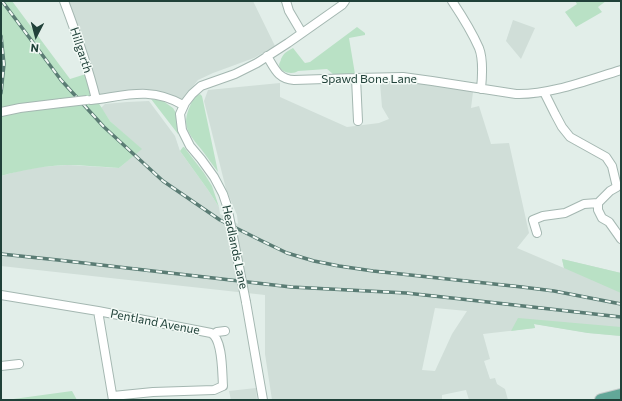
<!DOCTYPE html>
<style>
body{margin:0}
#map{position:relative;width:622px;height:401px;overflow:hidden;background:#e2eee9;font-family:Commissioner,sans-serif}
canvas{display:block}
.frame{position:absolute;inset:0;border:2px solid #204139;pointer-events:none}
.north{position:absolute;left:16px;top:16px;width:40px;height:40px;-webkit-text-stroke:3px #f3faf6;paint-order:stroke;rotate:186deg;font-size:11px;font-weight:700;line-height:16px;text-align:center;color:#204139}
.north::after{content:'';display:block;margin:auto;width:14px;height:18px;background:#204139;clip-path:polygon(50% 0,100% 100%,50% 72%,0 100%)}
</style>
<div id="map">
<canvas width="622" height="401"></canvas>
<div class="frame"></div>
<div class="north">N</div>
</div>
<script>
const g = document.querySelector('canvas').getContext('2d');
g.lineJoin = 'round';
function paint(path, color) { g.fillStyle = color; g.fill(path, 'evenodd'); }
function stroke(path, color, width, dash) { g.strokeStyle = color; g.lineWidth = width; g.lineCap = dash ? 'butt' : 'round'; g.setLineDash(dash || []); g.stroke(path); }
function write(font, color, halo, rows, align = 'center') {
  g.font = font + ' Commissioner,sans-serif'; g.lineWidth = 3; g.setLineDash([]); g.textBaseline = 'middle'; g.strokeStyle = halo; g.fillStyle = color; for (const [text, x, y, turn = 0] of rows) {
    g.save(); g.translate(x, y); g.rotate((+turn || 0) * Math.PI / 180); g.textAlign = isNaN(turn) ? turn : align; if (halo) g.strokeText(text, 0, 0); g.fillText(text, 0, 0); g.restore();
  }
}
paint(new Path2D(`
 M64 1H253L275 46 254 58 213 73 198 80 180 103 164 96 96 99Z
 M513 20 535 28 521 59 506 41Z
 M280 83V97L347 127 379 123 389 119 382 107 380 83H415L460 89 473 92 471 108 479 106 491 144 509 143 529 233 517 248 564 268 562 259 621 273V336L588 333 534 324 535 328 483 334 490 359 484 361 490 379 495 378 497 384 505 389 508 400H469L466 390 442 395V400H272L265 354V295L1 266V176L19 171 40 167 67 165 119 168 141 149 110 121 101 108 105 104 127 102 149 101 175 136 180 151 208 190 219 207 220 214 238 224 237 215 226 189 204 101 208 90ZM435 308 467 311 452 334 435 371 422 370Z
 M256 388 257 400H231L229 391Z`), '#d0ded8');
paint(new Path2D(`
 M1 1H12L70 79 89 73 96 99 110 121 142 149 119 168C102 167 84 165 66 165 44 166 22 170 1 176Z
 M575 1H606L598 7 602 12 576 27 565 12 577 4Z
 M357 27 365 33V35L349 38 355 74H333L327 69 298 71C293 75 280 73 279 65 279 63 281 61 281 59 282 57 283 55 285 53 287 51 290 50 293 48L304 62 305 63 310 62Z
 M200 94 202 96 218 172C212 164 207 157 201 149 189 134 181 126 190 106 192 101 195 96 200 94Z
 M151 99 163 101 173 108 176 113 179 131 178 134Z
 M183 147H184L204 173 212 186 219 207 208 190 180 151Z
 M562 259 621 273V293L564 268Z
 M518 318 621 327V336L588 333 534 324 535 328 511 331Z
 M72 391 77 400H6Z`), '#b9e1c5');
const street = new Path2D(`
 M64 1C76 33 88 66 96 99
 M286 1 289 11 302 33
 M452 1C462 16 472 32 479 48 483 58 482 79 481 89
 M267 56C275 69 278 79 294 80L356 78 403 77 432 81 516 94C550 95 588 80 621 70
 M356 78 358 121
 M544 92 555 114 562 127 570 137 606 157 612 166 617 187 610 191 598 203V210L602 218 609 222 621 239
 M91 100C125 96 150 86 183 105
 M1 112 20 108 61 103
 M227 206 223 194 214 177 201 159 190 146 182 130 180 114 185 103 192 94 201 86 235 74 257 63 288 43 342 5 345 1
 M537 233 533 220 543 216 565 213 584 204 598 203
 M1 295 98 311 211 333C223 339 222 373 223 386L214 390 153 392 113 396
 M246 302 263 400
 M98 311 113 400
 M214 334 217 332 225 331
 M1 366 19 364`);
const primary = new Path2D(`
 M601 400 621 395`);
stroke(street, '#a4b7b1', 10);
stroke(primary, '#c1cac8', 14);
stroke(street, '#fff', 8);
stroke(primary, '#62a798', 12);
const rail = new Path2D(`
 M2 1 61 80 104 127 163 181 220 220 260 240 287 253 314 261 339 266 373 271 522 287 554 291 621 304
 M1 36 4 64 1 93
 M1 254 58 260 291 287 406 293 461 299 621 317`);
stroke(rail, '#5a7c74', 3.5);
stroke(rail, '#f3faf6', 2, [6]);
const streetBridge = new Path2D(`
 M61 103 87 100
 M227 206 246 302`);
stroke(streetBridge, '#a4b7b1', 10, []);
stroke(streetBridge, '#fff', 8);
write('12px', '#204139', '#f3faf6', [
 ["Hillgarth",81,50,72],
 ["Spawd Bone Lane",369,79],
 ["Headlands Lane",235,247,78],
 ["Pentland Avenue",155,322,11]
]);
</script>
